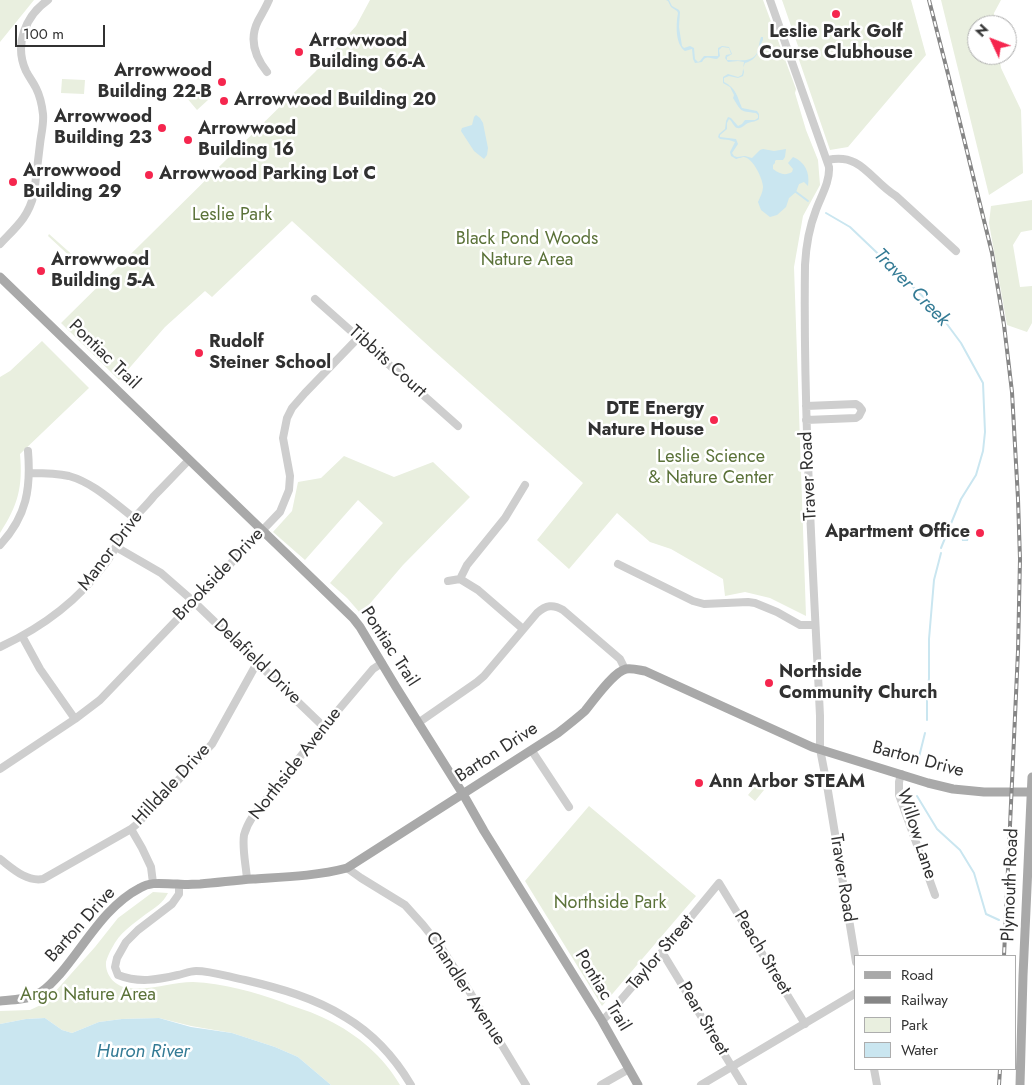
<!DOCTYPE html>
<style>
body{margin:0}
#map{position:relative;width:1032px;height:1085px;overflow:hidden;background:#fff;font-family:Jost,sans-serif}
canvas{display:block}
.legend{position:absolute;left:854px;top:955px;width:162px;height:115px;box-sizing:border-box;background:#fff;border:1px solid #adadad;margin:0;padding:6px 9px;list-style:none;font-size:15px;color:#313131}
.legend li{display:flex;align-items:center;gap:10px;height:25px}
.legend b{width:25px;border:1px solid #adadad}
.north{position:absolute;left:967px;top:15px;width:50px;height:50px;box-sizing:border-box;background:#fff;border:1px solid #adadad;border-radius:50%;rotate:313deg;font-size:14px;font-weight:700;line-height:20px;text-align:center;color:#313131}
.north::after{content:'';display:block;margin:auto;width:18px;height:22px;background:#f5264e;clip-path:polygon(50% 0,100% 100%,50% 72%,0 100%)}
.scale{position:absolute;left:15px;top:25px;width:90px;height:22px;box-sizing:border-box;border:2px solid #313131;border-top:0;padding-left:6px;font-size:15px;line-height:18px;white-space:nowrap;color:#313131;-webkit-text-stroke:4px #fff;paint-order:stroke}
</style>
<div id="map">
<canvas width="1032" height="1085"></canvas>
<ul class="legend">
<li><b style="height:6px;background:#a9a9a9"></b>Road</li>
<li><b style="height:6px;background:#868686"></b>Railway</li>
<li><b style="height:14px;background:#e9efdf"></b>Park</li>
<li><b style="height:14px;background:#cae6f0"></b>Water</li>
</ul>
<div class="north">N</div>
<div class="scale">100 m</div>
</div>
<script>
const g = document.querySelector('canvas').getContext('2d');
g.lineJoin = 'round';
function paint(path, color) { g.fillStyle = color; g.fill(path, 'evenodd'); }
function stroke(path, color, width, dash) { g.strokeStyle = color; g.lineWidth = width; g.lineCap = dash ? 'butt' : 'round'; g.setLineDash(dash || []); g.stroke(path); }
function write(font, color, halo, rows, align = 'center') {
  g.font = font + ' Jost,sans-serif'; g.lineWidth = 5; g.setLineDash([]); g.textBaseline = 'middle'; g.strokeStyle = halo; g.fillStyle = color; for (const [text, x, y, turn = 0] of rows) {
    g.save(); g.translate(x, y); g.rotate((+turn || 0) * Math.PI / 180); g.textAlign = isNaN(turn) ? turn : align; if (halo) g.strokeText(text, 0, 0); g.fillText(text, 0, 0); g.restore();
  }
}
paint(new Path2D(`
 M0 0H34L0 42Z
 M370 0H763L796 89 795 93 806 130 818 160 820 185 803 216 794 267 806 616 770 598 745 592 725 596 723 579 671 549 650 542 617 513 569 569 537 540 583 483 434 351 292 221 212 297 205 291 165 327 119 380 61 323 315 72 356 26Z
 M782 0H911L926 55 848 147 830 150 796 51 798 46Z
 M941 0H1001L994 13 995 25H977V55H999L1001 68 1021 110 1023 173 989 195Z
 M62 79 85 80 84 94 61 93Z
 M199 89 208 100 197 110 186 97Z
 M1032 200V230L1021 232 1013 245 1020 287 1032 286V323L1027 332 1007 325 989 223 991 206Z
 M49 234 77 259V261H75L48 236Z
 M42 341 89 388 20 454C23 487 18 505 0 533V377L10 371Z
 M344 456 394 477 433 462 470 497 403 565 361 614 347 598 330 583 383 523 358 500 305 560 273 532 292 511 298 482 321 478Z
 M757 784 764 790 755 801 748 795Z
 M589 806 696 896 602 1006 525 881Z
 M153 892 168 893C163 903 155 908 146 914 133 924 119 933 112 948 109 953 107 958 106 962 105 976 116 987 129 988 150 991 172 982 193 982 223 983 254 992 282 1002 297 1008 313 1012 328 1020 357 1034 384 1057 400 1085H331L298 1057 275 1047 232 1033 191 1026 159 1018 122 1019 99 1022 72 1033 62 1030 45 1018 26 1019 0 1024V1011L30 1010 45 1003 95 947 118 918Z`), '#e9efdf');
paint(new Path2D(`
 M666 0H669L672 6 679 10 680 12 679 27 682 46 684 48 690 46 694 48 695 59 698 62 700 61 704 56H718V48L722 46 729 47 732 54 727 57V60C737 60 752 63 757 53 759 48 759 42 761 37H763V40C757 51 759 59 745 63L743 68 744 72 743 76 738 78 729 76 724 78V82C736 88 737 96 742 108L757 111 759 114V119C756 122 753 121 748 123 745 124 742 129 737 128 734 127 732 121 729 119L727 123V129L720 135V137L736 139 738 144 732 153 734 156 737 157 745 156 752 158 760 150 763 149 774 151 786 149 785 157 783 160H776L775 161V163L773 165V169C780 174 785 176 792 172L793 169 788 163 793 157C805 162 810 172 808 186L804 182 799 184 796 192 789 198 786 207 777 215 770 217 761 210 758 202C760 197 763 192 763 187 763 179 753 158 744 157 743 157 736 159 736 159L731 156 730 152 735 142 729 140 720 139 718 137 719 134 725 129 726 121 728 117 731 118 738 126 742 124 745 120H755L758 118V115L756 113C739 111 742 112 733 98L734 95 730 87 723 83V77L728 74 738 77 742 75C743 72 743 67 744 62L738 61 728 62 725 58 726 55 731 54 729 48 722 47 719 50 720 56 717 59C710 59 706 54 702 62L695 63 693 59 692 49 685 51C675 44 676 24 678 13L677 11 671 7 668 1Z
 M476 115 480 118 483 123 488 148 487 155 484 159 474 151 461 131 462 128 472 125 474 117Z
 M961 526H968L969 535 968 541H962L961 532Z
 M45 1018 62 1030 72 1033 99 1022 122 1019 159 1018 191 1027 232 1033 275 1047 298 1057 331 1085H0V1024L26 1019Z`), '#cae6f0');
stroke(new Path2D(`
 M796 192 808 201
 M826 213 850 227 935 308 961 343 983 383 985 432 983 451 976 475 961 499 941 548
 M927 720V699L929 678V639L934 580 941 553
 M917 765 925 733
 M917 796 937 829 960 850 974 873 986 914 999 920`), '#cae6f0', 2);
stroke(new Path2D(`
 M770 0 829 167C830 182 821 196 816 210 809 228 806 246 805 265 803 416 813 566 820 716V749L827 785 856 962
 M267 72C255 57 249 39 258 21 262 14 266 7 269 0
 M828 160C861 152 871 181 896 196L956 251
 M0 244C16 227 28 218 34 194 36 178 38 161 40 144 41 134 44 124 43 114 42 105 40 96 36 88 33 82 29 77 26 71 14 45 25 16 48 0
 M315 299 458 426
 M806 406 856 404 859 406 862 410 859 416 856 418 806 420
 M30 473C43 473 56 473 69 476 94 483 114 503 134 518
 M0 545C27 516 31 488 28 451
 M116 547 161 573 193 601 324 727
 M618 564 693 601 704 604 748 602 755 603 777 612 800 625H815
 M448 581 460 579
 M523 629 478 590 460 579 467 565 505 518 525 485
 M22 636 40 669 75 719
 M0 647C41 628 78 601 105 564 115 551 121 535 131 522 138 513 147 505 154 496 166 484 177 472 189 460
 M418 723 477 682 484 676 537 613C546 605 553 604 563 610L620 659 625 669
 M532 751 569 807
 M0 769 75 719 100 700 280 512 289 490 290 476 283 438 287 418 292 408 305 393 359 337
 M901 774 899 782V795L935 895
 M131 829 142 848 151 867 153 883
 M0 859C12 868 26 882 43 879L131 829 137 824 212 744 257 663
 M347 868 361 878 405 905 423 925 442 949 471 994 526 1085
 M247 879C246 865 242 849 244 835 246 828 249 822 253 816L324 727 373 669 382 663
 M179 885V894L172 904 138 930 126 942 117 958 115 967 118 975C138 983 157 980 178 975 183 974 190 971 196 971 212 971 229 977 245 980 279 988 315 998 345 1017 372 1033 395 1058 411 1085
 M662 952 743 1085
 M602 1021 607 1016 662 952 719 883 805 1024
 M874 1069 877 1085
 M601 1085 629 1069
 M701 1085 856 993`), '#cecece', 8);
stroke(new Path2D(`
 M0 277 353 618 360 627 396 687 463 794 484 831 602 1021 638 1085
 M0 1001C12 1000 26 1000 37 994 47 990 53 981 60 974 85 945 105 906 140 888 151 881 164 884 177 884 184 885 192 884 200 884 217 883 235 880 253 879 284 877 317 876 347 868L558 733C567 726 576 719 585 711 594 700 613 672 626 669 632 668 639 670 645 671L812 747 928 783 953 789 984 792H1031
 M1020 1085 1023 976 1032 777`), '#a9a9a9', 9);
const rail = new Path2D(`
 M929 0 948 74 992 253 1004 325 1012 392 1018 499 1020 559 1018 651 1004 956
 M999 1085 1000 1069`);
stroke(rail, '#868686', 4);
stroke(rail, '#fff', 2, [5.5]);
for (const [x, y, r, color] of [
 [836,14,5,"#f5264e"],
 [299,52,5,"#f5264e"],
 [222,82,5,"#f5264e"],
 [224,101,5,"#f5264e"],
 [162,128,5,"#f5264e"],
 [188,140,5,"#f5264e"],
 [149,175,5,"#f5264e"],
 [13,182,5,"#f5264e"],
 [41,271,5,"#f5264e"],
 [199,353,5,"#f5264e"],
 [714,420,5,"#f5264e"],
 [980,533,5,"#f5264e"],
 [769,683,5,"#f5264e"],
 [699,783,5,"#f5264e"]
]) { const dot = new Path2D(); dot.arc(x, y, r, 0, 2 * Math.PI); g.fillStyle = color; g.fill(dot); stroke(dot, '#fff', 2); }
write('bold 18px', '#313131', '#fff', [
 ["Leslie Park Golf",836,33,"center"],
 ["Course Clubhouse",836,54,"center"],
 ["Arrowwood",309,42],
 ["Building 66-A",309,63],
 ["Arrowwood",212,72,"right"],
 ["Building 22-B",212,93,"right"],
 ["Arrowwood Building 20",234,101],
 ["Arrowwood",152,118,"right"],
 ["Building 23",152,139,"right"],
 ["Arrowwood",198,130],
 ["Building 16",198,151],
 ["Arrowwood",23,172],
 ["Building 29",23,193],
 ["Arrowwood Parking Lot C",159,175],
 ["Arrowwood",51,261],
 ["Building 5-A",51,282],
 ["Rudolf",209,343],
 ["Steiner School",209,364],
 ["DTE Energy",704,410,"right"],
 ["Nature House",704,431,"right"],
 ["Apartment Office",970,533,"right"],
 ["Northside",779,673],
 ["Community Church",779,694],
 ["Ann Arbor STEAM",709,783]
], 'left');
write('18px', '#5b7239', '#fff', [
 ["Leslie Park",232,216],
 ["Black Pond Woods",527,240],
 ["Nature Area",527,261],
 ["Leslie Science",711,458],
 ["& Nature Center",711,479],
 ["Northside Park",610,904],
 ["Argo Nature Area",88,996]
]);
write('18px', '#313131', '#fff', [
 ["Pontiac Trail",104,355,44],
 ["Tibbits Court",387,362,42],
 ["Traver Road",809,476,-93],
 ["Manor Drive",111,551,-53],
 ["Brookside Drive",219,575,-46],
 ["Pontiac Trail",389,647,57],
 ["Delafield Drive",257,662,44],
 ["Barton Drive",497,753,-33],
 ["Barton Drive",918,760,15],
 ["Northside Avenue",296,764,-52],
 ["Hilldale Drive",172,785,-47],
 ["Willow Lane",916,834,72],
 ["Traver Road",842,878,81],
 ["Plymouth Road",1011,885,-88],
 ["Barton Drive",81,925,-48],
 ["Taylor Street",661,953,-50],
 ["Peach Street",762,953,59],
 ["Chandler Avenue",465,989,57],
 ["Pontiac Trail",602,991,59],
 ["Pear Street",703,1019,59]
]);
write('italic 19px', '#347b95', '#fff', [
 ["Traver Creek",911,288,46],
 ["Huron River",143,1052]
]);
</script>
